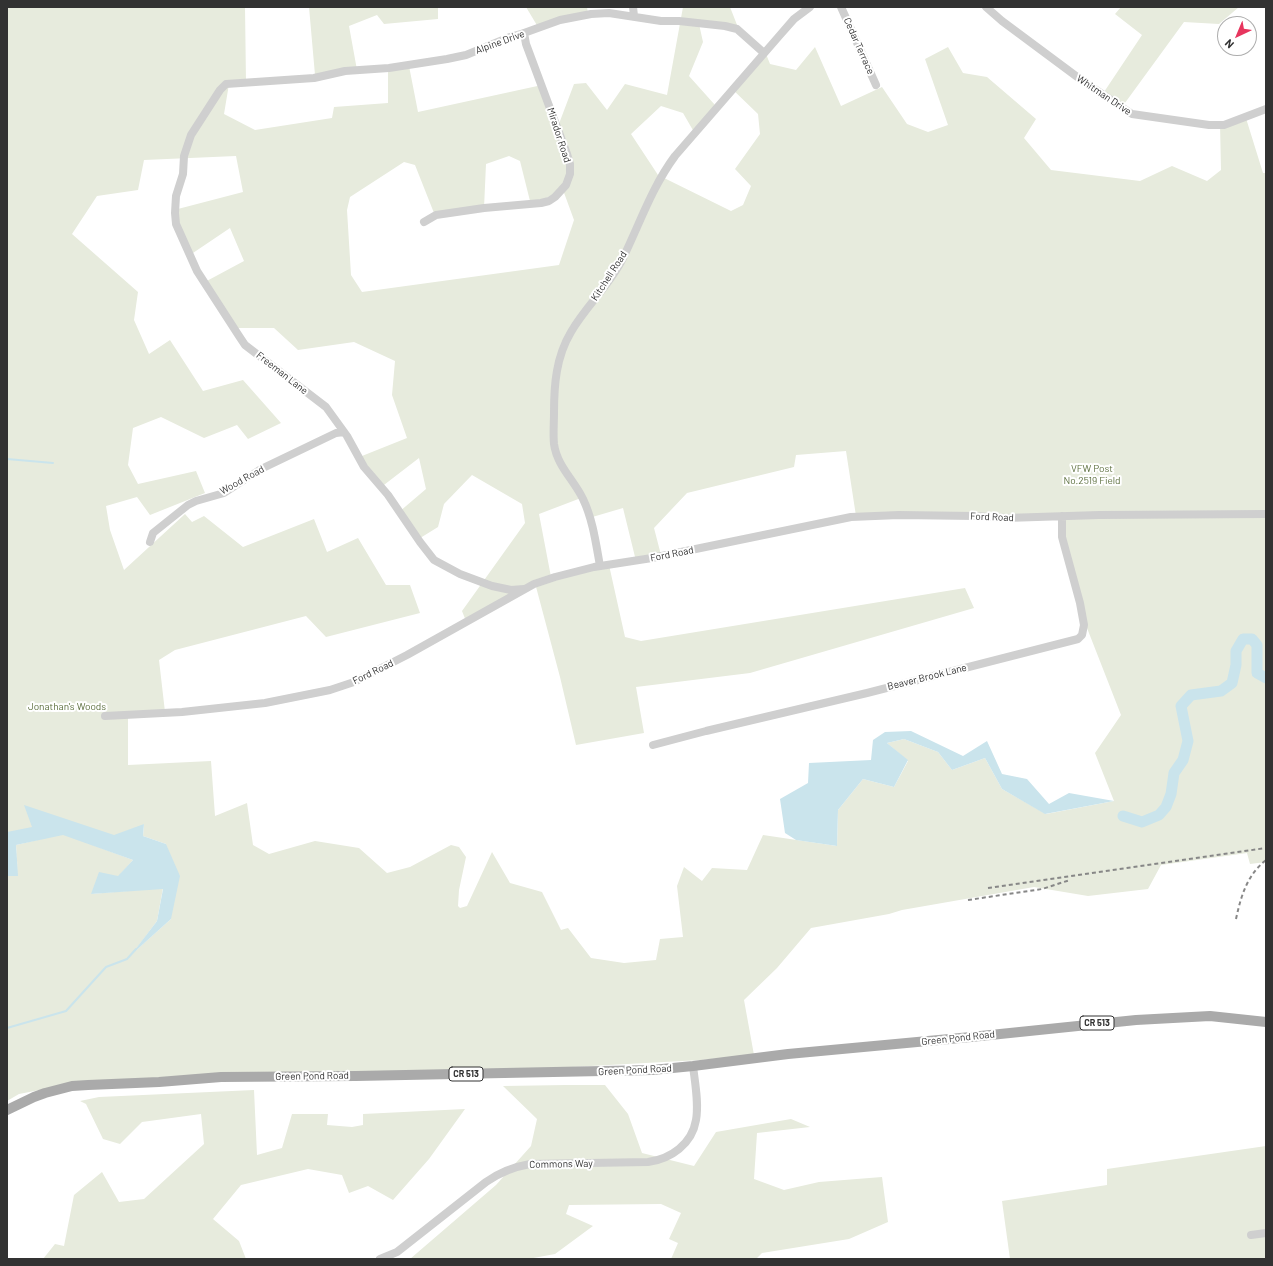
<!DOCTYPE html>
<style>
body{margin:0}
#map{position:relative;width:1273px;height:1266px;overflow:hidden;background:#fff;font-family:Barlow,sans-serif}
canvas{display:block}
.frame{position:absolute;inset:0;border:8px solid #323232;pointer-events:none}
.north{position:absolute;left:1217px;top:16px;width:40px;height:40px;box-sizing:border-box;background:#fff;border:1px solid #adadad;border-radius:50%;rotate:224deg;font-size:11px;font-weight:700;line-height:16px;text-align:center;color:#323232}
.north::after{content:'';display:block;margin:auto;width:14px;height:18px;background:#e7355e;clip-path:polygon(50% 0,100% 100%,50% 72%,0 100%)}
</style>
<div id="map">
<canvas width="1273" height="1266"></canvas>
<div class="frame"></div>
<div class="north">N</div>
</div>
<script>
const g = document.querySelector('canvas').getContext('2d');
g.lineJoin = 'round';
function paint(path, color) { g.fillStyle = color; g.fill(path, 'evenodd'); }
function stroke(path, color, width, dash) { g.strokeStyle = color; g.lineWidth = width; g.lineCap = dash ? 'butt' : 'round'; g.setLineDash(dash || []); g.stroke(path); }
function write(font, color, halo, rows, align = 'center') {
  g.font = font + ' Barlow,sans-serif'; g.lineWidth = 4; g.setLineDash([]); g.textBaseline = 'middle'; g.strokeStyle = halo; g.fillStyle = color; for (const [text, x, y, turn = 0] of rows) {
    g.save(); g.translate(x, y); g.rotate((+turn || 0) * Math.PI / 180); g.textAlign = isNaN(turn) ? turn : align; if (halo) g.strokeText(text, 0, 0); g.fillText(text, 0, 0); g.restore();
  }
}
paint(new Path2D(`
 M7 7H245L246 83 229 84 224 114 255 130 332 118 334 107 388 103V68L409 66 418 112 542 85 557 129 574 84 586 83 607 110 625 84 667 95 683 7H730L739 30 699 24 703 42 689 76 715 105 694 132 683 113 661 106 631 134 658 175 731 211 743 205 751 186 735 169 760 134 758 114 730 87 764 49 770 64 796 70 815 47 841 106 882 87 907 124 928 132 948 125 925 59 948 47 963 73 987 77 1036 119 1024 138 1051 170 1140 181 1172 166 1207 181 1221 170 1220 123 1245 115 1263 173H1266V862L1250 864 1247 853 1161 865 1148 889 1088 896 1034 887 902 910 889 914 811 928 777 968 744 1000 754 1055 701 1060 554 1068 86 1081 19 1094 7 1101ZM236 156 243 192 174 210 190 255 230 228 244 261 203 283 233 328H274L298 350 354 342 395 361 392 395 407 438 357 458 380 488 419 458 426 489 399 512 417 540 438 527 444 504 472 475 522 504 525 523 462 611 466 621 535 583 560 677 576 745 644 733 636 687 750 673 974 608 965 588 641 641 625 637 609 565 551 577 539 514 581 498 589 518 623 508 636 561 661 555 654 528 687 493 794 467 796 455 846 451 856 516 1060 515 1087 628 1121 715 1095 753 1114 801 1046 814 1002 789 985 758 952 770 938 752 904 739 887 743 908 761 894 787 863 779 838 810 837 846 763 835 747 870 712 868 702 881 684 867 677 886 683 937 660 939 656 960 624 963 591 958 568 928 561 930 542 892 510 883 492 852 467 906 460 908 458 906 459 890 466 857 459 847 451 845 410 867 387 873 359 848 315 841 269 854 253 845 247 803 215 816 211 761 128 765V714L165 712 159 660 175 650 306 616 326 637 420 613 410 585H386L358 538 327 552 314 519 243 547 204 516 192 522 185 514 124 570 110 530 106 506 137 497 150 515 205 493 196 471 138 484 128 465 133 428 161 417 204 438 237 425 248 439 281 423 243 380 203 391 170 340 149 354 134 320 138 292 72 234 97 196 138 190 144 160ZM509 156 520 161 531 205 563 190 574 220 559 265 362 292 351 275 347 210 350 197 404 162 415 165 434 213 484 208 486 164ZM144 824 143 836 166 844 171 919 133 953 157 921 163 888 91 894 118 877 133 860 63 834 16 845 18 876 15 837 69 831 128 840Z
 M309 7H438V19L384 24 377 15 349 26 357 70 315 75Z
 M526 7H587L588 14 538 27Z
 M1121 7H1239L1219 24 1184 22 1122 107 1102 95 1142 35 1115 14Z
 M566 1085H605L628 1114 642 1153 694 1166 716 1132 791 1119 810 1127 757 1133 754 1179 784 1190 819 1182 882 1177 888 1222 849 1239 762 1253 756 1259H671L678 1243 669 1239 681 1213 661 1204 569 1205 566 1214 593 1226 555 1254 528 1259H410L496 1185 531 1146 537 1119 503 1086Z
 M254 1090 257 1155 282 1148 292 1114H328L327 1125 352 1127 363 1125V1114L465 1109 429 1159 393 1200 368 1186 349 1193 342 1175 308 1169 241 1185 213 1219 239 1241 246 1259H43L55 1244 64 1246 74 1195 102 1172 119 1202 144 1199 204 1144 201 1114 142 1122 120 1144 103 1139 86 1104 80 1101 99 1097Z
 M1266 1146V1259H1010L1002 1201 1107 1185V1169Z`), '#e7ebdd');
paint(new Path2D(`
 M911 731 963 756 987 741 1002 774 1027 779 1049 804 1069 793 1114 801 1045 814 1002 789 985 758 952 770 938 752 904 739 887 743 908 760 894 787 863 779 838 810 837 846 796 840 785 833 780 799 808 783 809 763 871 760 873 740 885 732Z
 M24 805 114 835 144 824 143 836 166 844 180 876 171 919 131 955 157 921 163 889 91 894 99 872 118 876 133 860 63 835 16 845 18 876H7V832L32 827Z`), '#cae4ec');
stroke(new Path2D(`
 M7 459 53 463
 M7 1028 66 1011 106 967 127 959 136 949`), '#cae4ec', 2);
stroke(new Path2D(`
 M1123 816 1142 822 1159 815 1166 807 1171 794 1174 773 1183 760 1188 741 1181 706 1191 695 1221 691 1232 683 1236 665V651L1243 639H1252L1257 645V673L1266 678`), '#cae4ec', 11);
stroke(new Path2D(`
 M633 7 634 16
 M841 7 876 85
 M986 7 1002 21 1080 79 1132 114 1209 125H1224L1266 109
 M424 222 436 215 484 208 541 203 549 201 555 197 566 185 570 174V164L567 154 526 44 524 33
 M150 542 153 533 188 505 196 501 224 493 261 469 336 433 344 432
 M600 566C596 544 593 520 583 499 574 480 557 466 554 444 553 434 554 423 554 413 554 385 556 357 571 332 586 306 610 285 623 258 640 223 652 187 675 156L780 35 794 19 810 7
 M524 589 511 590 492 586 460 574 434 560 420 542 388 495 364 467 347 436 326 407 245 345 239 336 197 271 176 224 175 213 176 196 183 174 184 156 191 135 220 90 226 84 314 78 345 71 389 68 447 59 466 55 510 37 524 33 560 20 591 14 609 13 661 21H679L725 26 737 29 764 53
 M105 716 182 712 265 703 330 690 354 682 407 655 534 584 555 577 594 567 652 558 851 517 899 515 975 516 1006 518 1099 515 1266 514
 M653 745 706 731 867 693 1078 639 1082 635 1084 625 1080 603 1062 537V516
 M1251 1235 1266 1233
 M380 1259 397 1252 486 1182C500 1172 513 1167 530 1164L648 1162C671 1159 692 1144 696 1120 699 1103 695 1083 693 1066`), '#cfcfcf', 8);
stroke(new Path2D(`
 M7 1110 34 1097 45 1093 72 1086 88 1085 159 1082 221 1077 356 1076 652 1070 693 1066 788 1054 971 1037 1136 1020 1210 1016 1266 1022`), '#aaa', 10);
stroke(new Path2D(`
 M988 888 1266 848
 M968 900 1042 889 1070 880
 M1236 919C1241 896 1247 875 1266 860`), '#878787', 2, [4, 3]);
for (const [x, y, w] of [
 [1097,1023,34],
 [466,1074,34]
]) { const box = new Path2D(); box.roundRect(x - w / 2, y - 7, w, 14, 3); g.fillStyle = '#fff'; g.fill(box); stroke(box, '#323232', 1); }
write('bold 9px', '#323232', null, [
 ["CR 513",1097,1023],
 ["CR 513",466,1074]
]);
write('10px', '#323232', '#fff', [
 ["Alpine Drive",500,42,-20],
 ["Cedar Terrace",859,46,66],
 ["Whitman Drive",1104,95,34],
 ["Mirador Road",559,135,72],
 ["Kitchell Road",609,276,-57],
 ["Freeman Lane",282,373,38],
 ["Wood Road",242,480,-29],
 ["Ford Road",992,517,2],
 ["Ford Road",672,554,-11],
 ["Ford Road",373,672,-26],
 ["Beaver Brook Lane",927,677,-14],
 ["Green Pond Road",958,1038,-6],
 ["Green Pond Road",635,1070,-3],
 ["Green Pond Road",312,1076,-1],
 ["Commons Way",561,1164,-1]
]);
write('10px', '#5c6f3e', '#fff', [
 ["VFW Post",1092,469],
 ["No.2519 Field",1092,481],
 ["Jonathan's Woods",67,707]
]);
</script>
